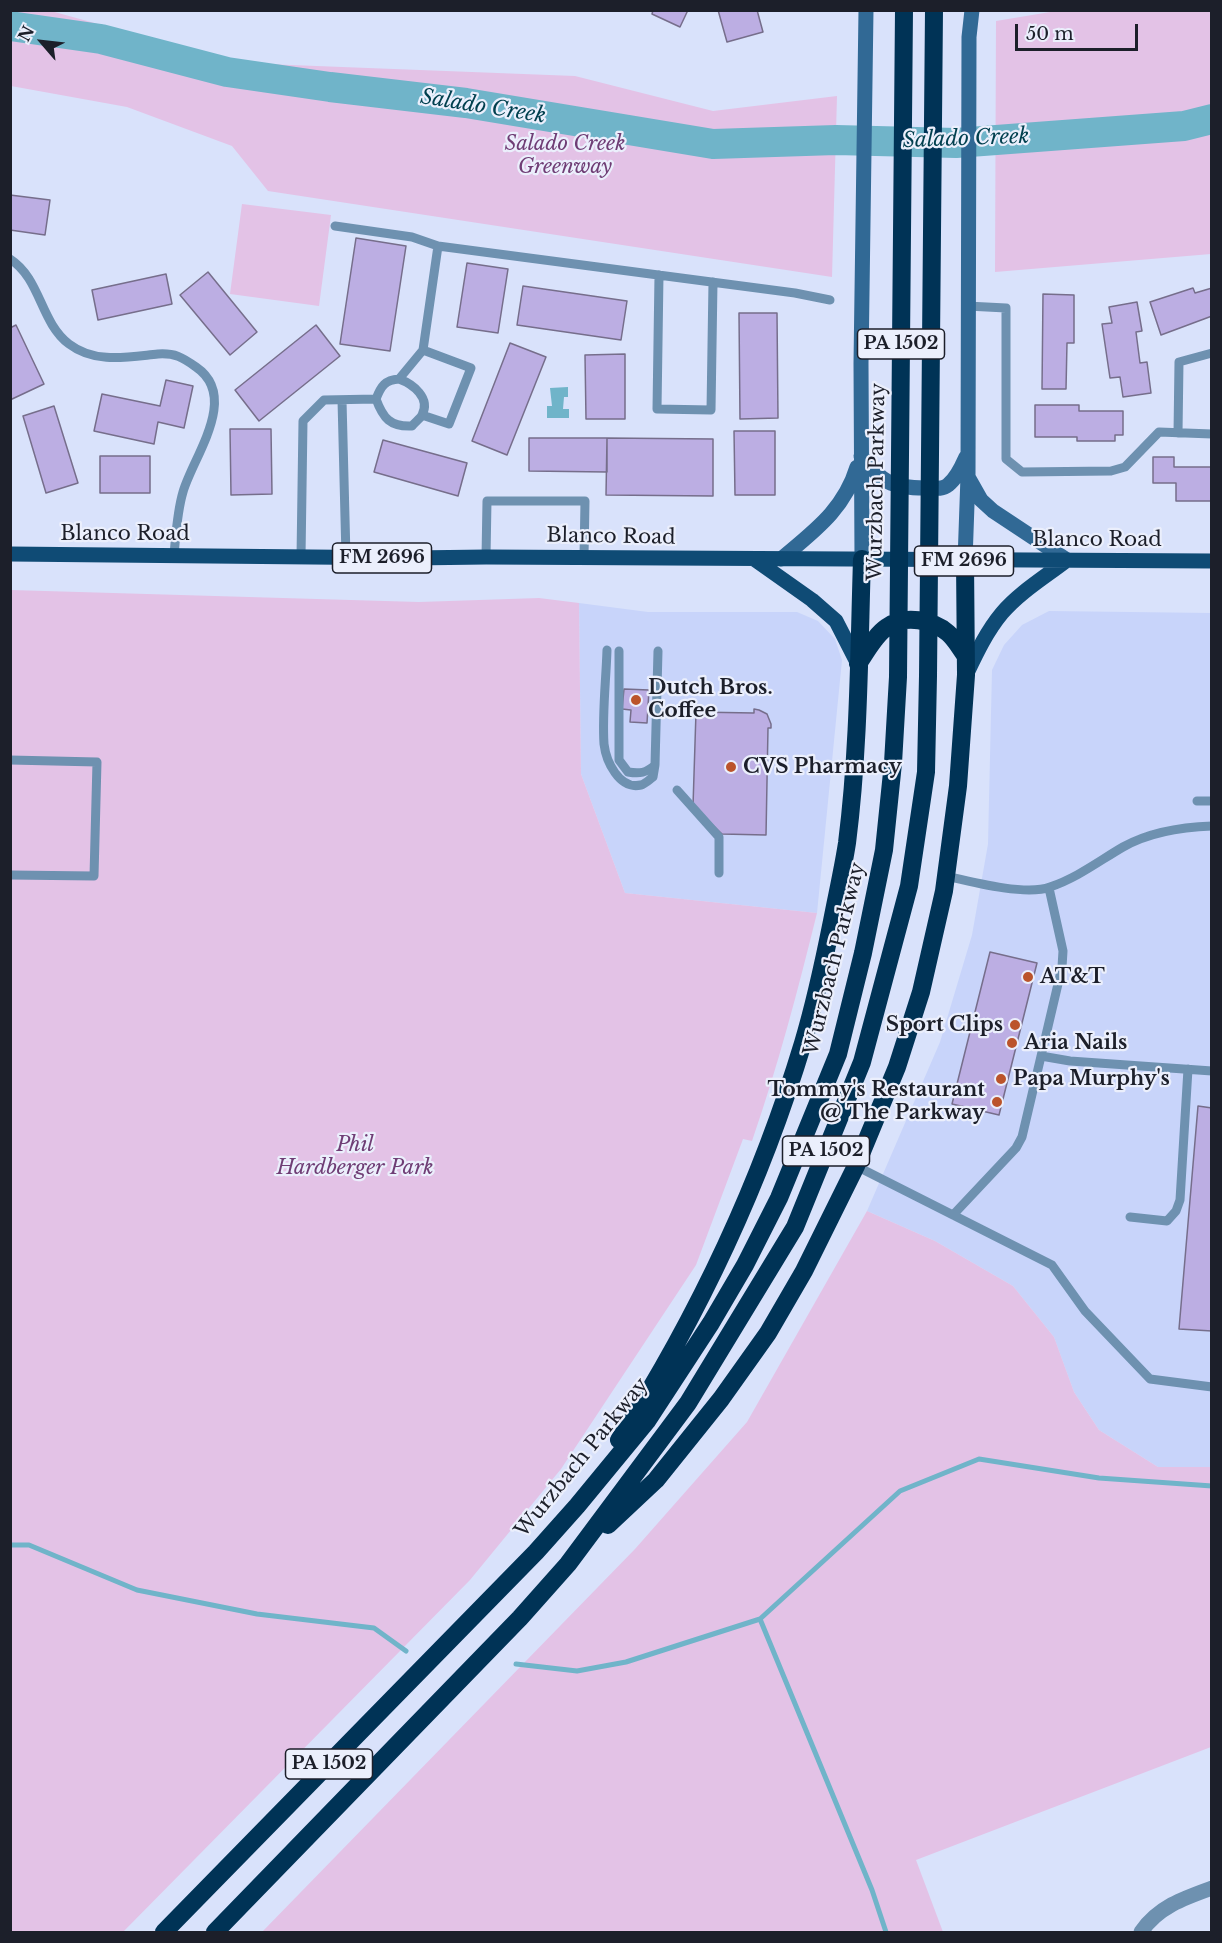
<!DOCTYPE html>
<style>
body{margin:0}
#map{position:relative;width:1222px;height:1943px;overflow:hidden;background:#d9e2fb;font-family:"Libre Baskerville",serif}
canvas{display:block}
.frame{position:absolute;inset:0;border:12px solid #1c1f2a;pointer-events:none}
.north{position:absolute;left:12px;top:12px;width:60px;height:60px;-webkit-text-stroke:4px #ebeffc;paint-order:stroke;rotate:298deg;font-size:16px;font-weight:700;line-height:24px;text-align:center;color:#1c1f2a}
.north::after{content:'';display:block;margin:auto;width:21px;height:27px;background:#1c1f2a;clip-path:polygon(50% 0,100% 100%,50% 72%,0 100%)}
.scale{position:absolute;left:1015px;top:24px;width:123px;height:27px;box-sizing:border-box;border:3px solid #1c1f2a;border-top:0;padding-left:8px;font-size:18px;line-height:21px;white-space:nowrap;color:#1c1f2a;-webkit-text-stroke:4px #ebeffc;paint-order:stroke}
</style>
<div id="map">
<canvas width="1222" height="1943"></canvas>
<div class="frame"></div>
<div class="north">N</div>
<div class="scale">50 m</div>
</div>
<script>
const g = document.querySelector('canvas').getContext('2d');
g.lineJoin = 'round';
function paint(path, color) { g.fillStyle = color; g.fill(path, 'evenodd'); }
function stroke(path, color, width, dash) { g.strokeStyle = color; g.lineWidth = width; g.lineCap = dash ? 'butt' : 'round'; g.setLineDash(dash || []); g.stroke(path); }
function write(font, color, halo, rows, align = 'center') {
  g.font = font + ' "Libre Baskerville",serif'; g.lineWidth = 4.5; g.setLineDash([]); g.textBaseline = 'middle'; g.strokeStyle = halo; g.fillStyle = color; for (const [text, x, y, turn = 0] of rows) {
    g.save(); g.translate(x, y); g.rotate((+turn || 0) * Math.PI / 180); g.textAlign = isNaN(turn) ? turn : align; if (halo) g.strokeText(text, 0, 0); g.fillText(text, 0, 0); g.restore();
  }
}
paint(new Path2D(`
 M579 603 648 612H797L818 621 835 639 842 660 817 913 625 893 581 774Z
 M1049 611 1211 613V1467H1158L1099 1430 1074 1392 1054 1337 1013 1286 935 1241 867 1211 940 1042 972 935 988 844 992 670 1004 645 1022 625Z`), '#c8d4fa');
paint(new Path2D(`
 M10 11H51L239 63 575 76 713 111 837 96 832 277 268 191 232 146 127 107 11 86Z
 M1056 11H1211V254L995 272 996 21Z
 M242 204 331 215 319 306 230 294Z
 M11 590 419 602 539 598 579 603 581 774 625 893 817 913C798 990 778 1066 752 1141L743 1139 696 1265 561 1469 470 1580 123 1932H11Z
 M867 1211 935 1241 1013 1286 1054 1337 1074 1392 1099 1430 1158 1467H1211V1747L916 1860 943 1932H262L635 1549 747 1422Z`), '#e3c2e6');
paint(new Path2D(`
 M568 387V397H564L563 409H569V418H547V406H552L550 388Z`), '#70b4c9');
stroke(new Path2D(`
 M10 1545H29L137 1590 257 1614 374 1628 406 1651
 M760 1619 872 1890 886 1932
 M516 1664 577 1671 626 1662 760 1619 900 1491 979 1459 1099 1478 1212 1486`), '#70b4c9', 5);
stroke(new Path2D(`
 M10 26 101 39 227 72 330 87 466 103 713 144 836 140 956 143 1184 126 1212 119`), '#70b4c9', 30);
const building = new Path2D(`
 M653 10H688L680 27 652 14Z
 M718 10H757L763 32 727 42Z
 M10 195 50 200 45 235 10 230Z
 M356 238 406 246 390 351 340 344Z
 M467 263 508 269 498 333 457 327Z
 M208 272 257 332 230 355 180 295Z
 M166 274 172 304 98 320 92 290Z
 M523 286 627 301 621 340 517 325Z
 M1193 288 1195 293 1212 288V316L1161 335 1150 302Z
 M1043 294 1074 295V343H1067L1066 389H1042Z
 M1137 302 1142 331 1136 332 1140 363 1147 362 1151 393 1123 397 1120 377 1110 378 1102 324 1112 323 1109 307Z
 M739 313H777L778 418 740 419Z
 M16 325 44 384 10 400V328Z
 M316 325 340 356 259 421 235 390Z
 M510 343 546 357 507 455 472 441Z
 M625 354V419H586L585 355Z
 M166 380 193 386 184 428 158 422 154 444 94 431 102 394 160 406Z
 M1035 405H1079V411H1123V435H1115V441H1077V437H1035Z
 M54 406 78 483 46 493 23 416Z
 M230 429H271L272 494 231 495Z
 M734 431H775V495H735Z
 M529 438H607V472L529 471Z
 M607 438 713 439V496L606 495Z
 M383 440 467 463 458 496 374 472Z
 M100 456H150V493H100Z
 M1153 457H1174V467H1212V501H1176V483H1153Z
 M624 689 649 690 647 723 630 722 631 710 622 709Z
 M754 709 759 710 767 714 771 724V728H768L766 835 722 834 693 806 696 712 754 713Z
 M990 952 1037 963 999 1115 952 1104Z
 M1198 1106 1212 1108V1331L1179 1329Z`);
paint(building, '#bcaee3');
stroke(building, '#766e8b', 1.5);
stroke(new Path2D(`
 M335 226 412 237 438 246 795 293 830 300
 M10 259C41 279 40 322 69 344 95 364 128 357 158 354 175 353 182 357 196 367 240 397 193 457 183 492 177 512 176 534 174 555
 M659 275 657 409 711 410 713 282
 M967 306 1006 308V459L1022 472 1111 471 1125 467 1159 432 1212 434
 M399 379C413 384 431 398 422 415 420 419 415 422 412 426 390 427 383 418 376 399 381 386 385 380 399 379Z
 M399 379 423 350 438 246
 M342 400 346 557
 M422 415 449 424 471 368 423 350
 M1178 433 1179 362 1212 353
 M301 557 303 421 324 400 376 399
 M486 557 487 501H585L584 557
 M607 650C606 681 602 714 604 744 606 761 619 790 641 785 645 784 650 779 653 777L655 765
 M619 651V760L628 772C640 774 646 773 655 765L658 651
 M10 760 97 762 94 876 10 875
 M677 790 719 837V873
 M1197 801H1212
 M946 876C972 882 1026 896 1050 887 1077 878 1099 861 1123 847 1148 833 1182 827 1212 826
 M1041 1056 1070 1061 1212 1071
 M856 1166 1052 1265 1085 1311 1150 1379 1212 1387
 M953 1215 1016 1148 1022 1137 1062 967 1063 951 1049 888
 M1130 1217 1167 1221 1176 1211 1180 1200 1188 1069`), '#6e91b0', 9);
stroke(new Path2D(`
 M1141 1932C1158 1907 1184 1898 1212 1888`), '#6e91b0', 15);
stroke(new Path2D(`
 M861 456C882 482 891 488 925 488 933 488 942 490 948 485 957 478 962 466 966 457
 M968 477 981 500 993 511 1067 560
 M781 559C814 531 844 510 857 467
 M862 559 861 363 866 10
 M965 561 968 476 969 37 972 10`), '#316995', 15);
stroke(new Path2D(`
 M10 554 412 558 486 557 1212 561
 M754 559 812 600 836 621 858 664
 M967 673C977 652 987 631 1002 613 1020 592 1045 577 1067 560`), '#0f4b75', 15);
stroke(new Path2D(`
 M858 664C867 651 875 635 887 627 905 614 933 620 948 633 955 639 960 648 965 655
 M619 1440C697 1318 761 1182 803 1043 815 1003 824 961 832 921 837 895 843 869 847 843 859 749 859 653 862 559
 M608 1525 656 1480 721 1399 768 1333 804 1271 856 1166 897 1067 921 992 944 891 958 786 966 675 965 561
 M164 1932 536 1552 577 1506 647 1421 711 1323 745 1265 779 1198 838 1054 863 953 884 850 893 763 898 677 904 10
 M215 1932 520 1618 568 1564 688 1403 795 1227 862 1062 909 886 926 772 928 676 934 10`), '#003356', 18);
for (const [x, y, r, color] of [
 [636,700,6,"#bb542b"],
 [731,767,6,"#bb542b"],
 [1028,977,6,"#bb542b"],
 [1015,1025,6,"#bb542b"],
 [1012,1043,6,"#bb542b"],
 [1001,1079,6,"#bb542b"],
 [997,1102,6,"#bb542b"]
]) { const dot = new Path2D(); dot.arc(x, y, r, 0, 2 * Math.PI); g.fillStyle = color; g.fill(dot); stroke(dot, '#ebeffc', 2); }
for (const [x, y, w] of [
 [901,344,87],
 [382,558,99],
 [964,561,99],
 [826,1151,87],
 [329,1764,87]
]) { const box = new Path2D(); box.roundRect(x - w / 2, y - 15, w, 30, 4.5); g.fillStyle = '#ebeffc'; g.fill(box); stroke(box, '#1c1f2a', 1.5); }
write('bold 18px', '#1c1f2a', null, [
 ["PA 1502",901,344],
 ["FM 2696",382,558],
 ["FM 2696",964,561],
 ["PA 1502",826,1151],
 ["PA 1502",329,1764]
]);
write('italic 20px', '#6f3d75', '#ebeffc', [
 ["Salado Creek",565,144],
 ["Greenway",565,167],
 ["Phil",355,1145],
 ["Hardberger Park",355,1168]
]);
write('20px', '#1c1f2a', '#ebeffc', [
 ["Wurzbach Parkway",877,482,-89],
 ["Blanco Road",125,534],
 ["Blanco Road",611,537,1],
 ["Blanco Road",1097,540],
 ["Wurzbach Parkway",835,959,-76],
 ["Wurzbach Parkway",582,1458,-51]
]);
write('bold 20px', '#1c1f2a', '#ebeffc', [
 ["Dutch Bros.",648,688],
 ["Coffee",648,711],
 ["CVS Pharmacy",743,767],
 ["AT&T",1040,977],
 ["Sport Clips",1003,1025,"right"],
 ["Aria Nails",1024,1043],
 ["Papa Murphy's",1013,1079],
 ["Tommy's Restaurant",985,1090,"right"],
 ["@ The Parkway",985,1113,"right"]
], 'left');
write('italic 21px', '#003f4e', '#ebeffc', [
 ["Salado Creek",483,107,9],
 ["Salado Creek",966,139,-2]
]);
</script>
